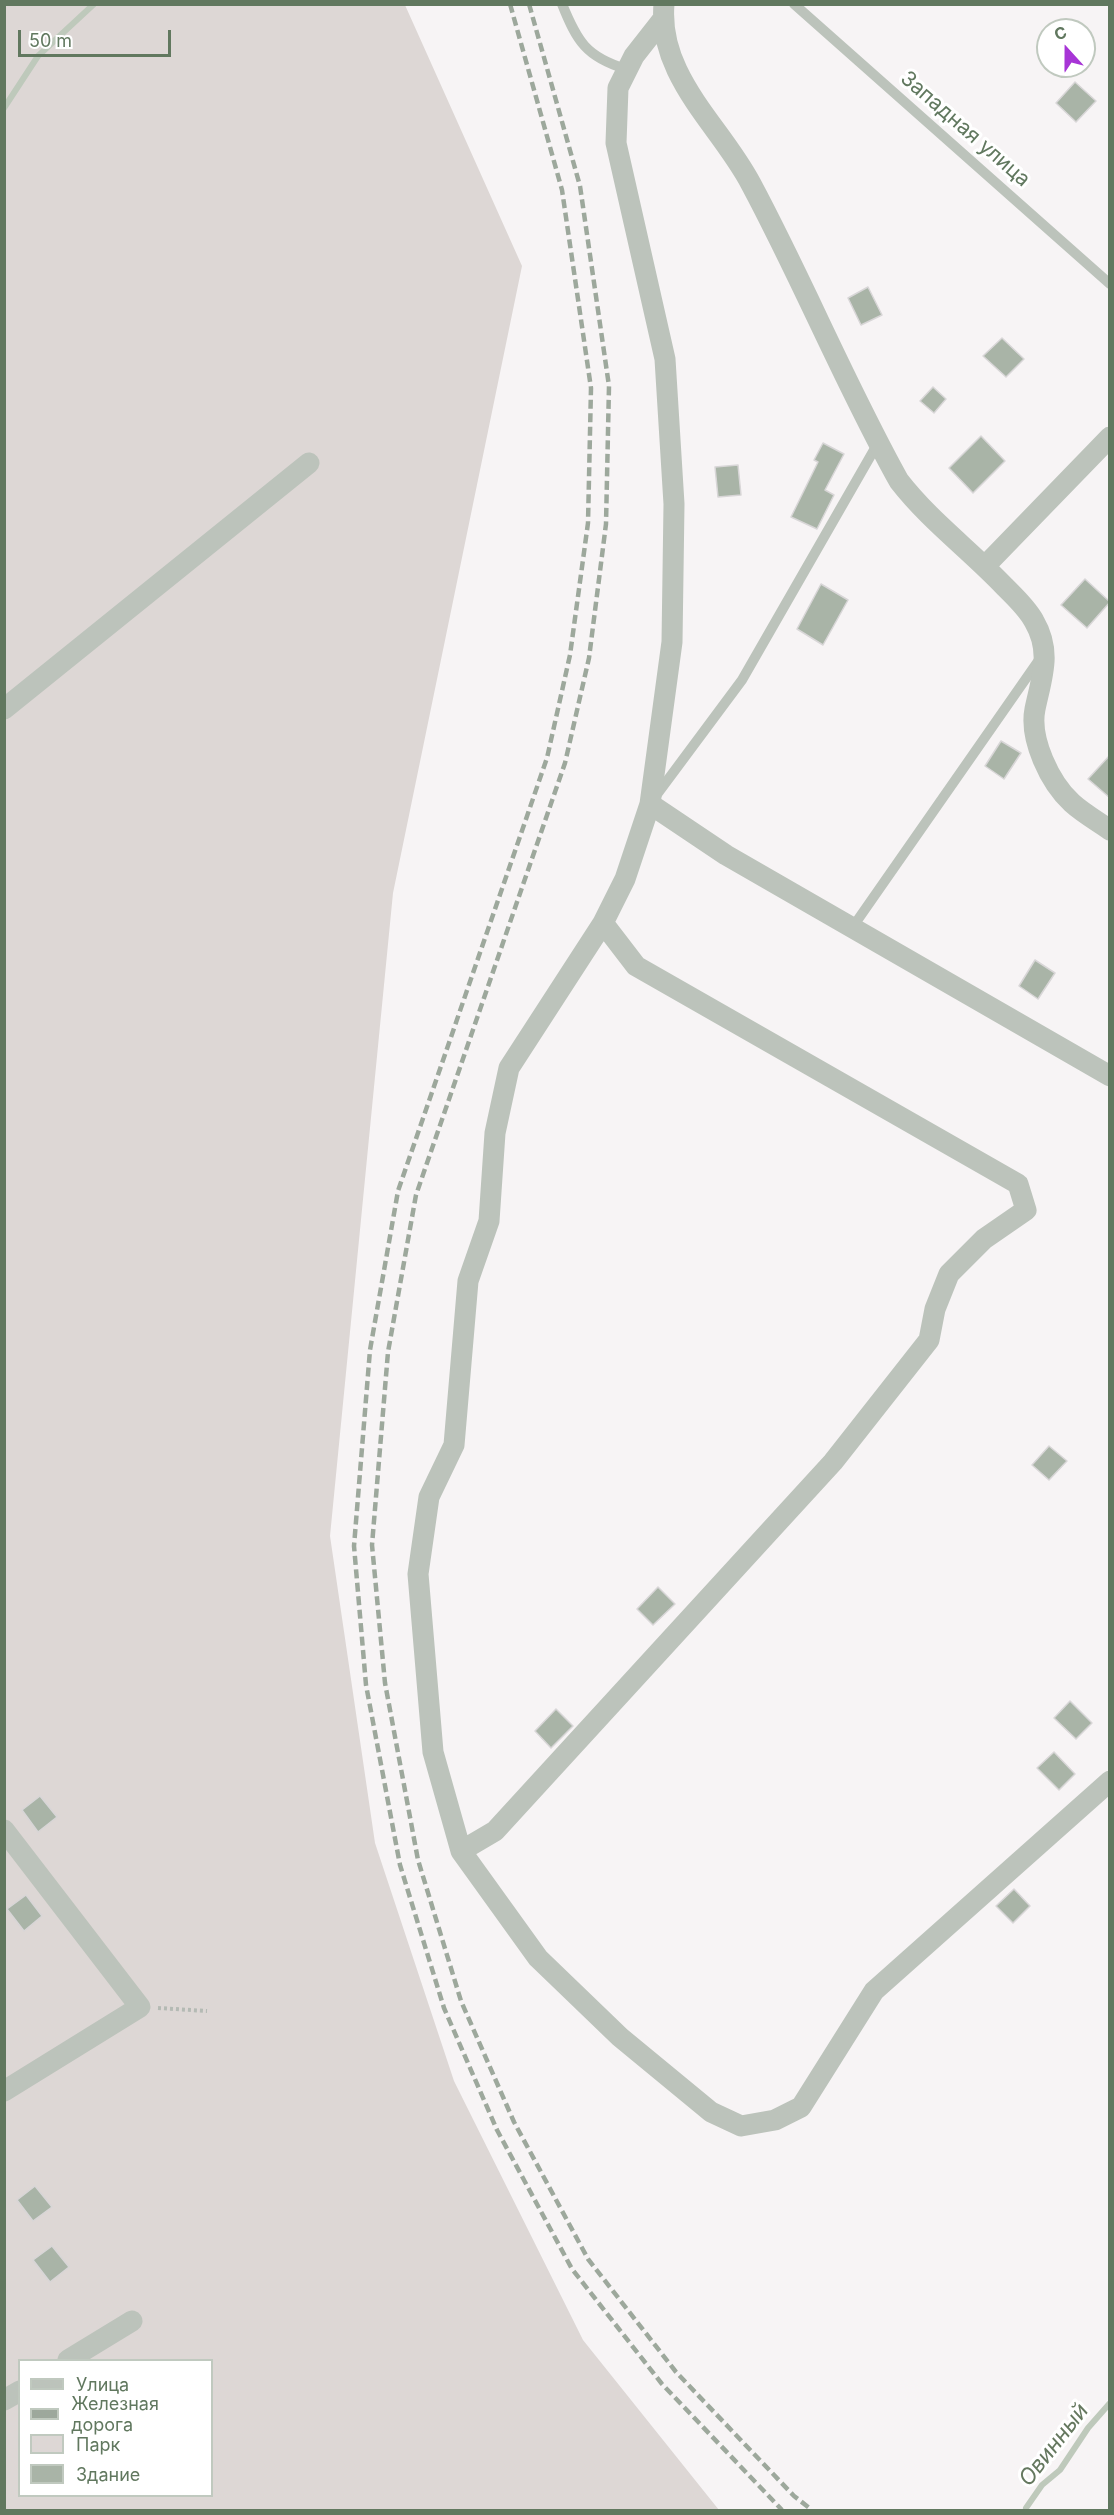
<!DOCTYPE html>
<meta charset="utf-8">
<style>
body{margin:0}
#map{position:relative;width:1114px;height:2515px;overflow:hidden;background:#f7f4f5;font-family:Inter,sans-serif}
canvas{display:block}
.frame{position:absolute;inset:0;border:6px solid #61785f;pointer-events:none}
.legend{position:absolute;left:18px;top:2359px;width:195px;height:138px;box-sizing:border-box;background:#fff;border:2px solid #c0c9bf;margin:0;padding:8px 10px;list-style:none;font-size:18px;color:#61785f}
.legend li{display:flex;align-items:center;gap:12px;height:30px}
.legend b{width:30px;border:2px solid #c0c9bf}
.north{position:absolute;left:1036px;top:18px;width:60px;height:60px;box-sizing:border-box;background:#fff;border:2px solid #c0c9bf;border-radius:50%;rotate:339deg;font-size:16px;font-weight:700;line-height:24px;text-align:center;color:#61785f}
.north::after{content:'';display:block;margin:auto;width:21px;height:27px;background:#a735d6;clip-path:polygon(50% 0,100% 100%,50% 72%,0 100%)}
.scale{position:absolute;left:18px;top:30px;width:153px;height:27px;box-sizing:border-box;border:3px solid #61785f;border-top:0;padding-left:8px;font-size:18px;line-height:21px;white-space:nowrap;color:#61785f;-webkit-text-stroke:4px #fff;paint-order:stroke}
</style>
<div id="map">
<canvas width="1114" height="2515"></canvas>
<div class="frame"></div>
<ul class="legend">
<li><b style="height:8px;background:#bcc3bb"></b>Улица</li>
<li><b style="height:8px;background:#9da89c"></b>Железная дорога</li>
<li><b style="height:16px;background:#ddd7d5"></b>Парк</li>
<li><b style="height:16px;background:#a9b4a7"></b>Здание</li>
</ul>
<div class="north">С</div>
<div class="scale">50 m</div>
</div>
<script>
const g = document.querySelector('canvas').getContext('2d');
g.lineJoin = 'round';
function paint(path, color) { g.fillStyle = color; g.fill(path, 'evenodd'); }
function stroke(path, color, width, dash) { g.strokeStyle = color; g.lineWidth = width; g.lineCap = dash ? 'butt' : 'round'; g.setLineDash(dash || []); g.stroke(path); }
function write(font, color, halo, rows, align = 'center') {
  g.font = font + ' Inter,sans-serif'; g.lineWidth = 6; g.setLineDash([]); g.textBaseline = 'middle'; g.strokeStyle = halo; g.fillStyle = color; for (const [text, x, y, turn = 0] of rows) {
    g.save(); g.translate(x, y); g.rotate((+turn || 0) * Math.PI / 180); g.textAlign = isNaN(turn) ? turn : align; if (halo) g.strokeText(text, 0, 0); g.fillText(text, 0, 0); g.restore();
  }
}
paint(new Path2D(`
 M5 5H405L522 266 393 893 330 1536 375 1843 454 2081 583 2340 719 2510H5ZM20 2360H212V2496H20Z`), '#ddd7d5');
stroke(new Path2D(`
 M4 108 38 56 94 4
 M1026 2508 1042 2485 1060 2470 1088 2428 1110 2403`), '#bec9bb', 6);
const building = new Path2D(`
 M1075 82 1096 101 1076 122 1056 103Z
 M868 287 882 315 861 325 848 298Z
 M1002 338 1024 359 1006 377 983 356Z
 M933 387 946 399 934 413 920 401Z
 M981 436 1005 461 973 493 949 468Z
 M823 443 844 454 825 490 834 495 817 529 791 517 818 462 814 460Z
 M738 465 741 495 718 497 715 467Z
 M1085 579 1110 602 1087 628 1061 605Z
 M821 584 848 600 823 645 797 629Z
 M1001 741 1021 753 1004 779 985 766Z
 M1110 755V798L1088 779Z
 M1035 960 1055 973 1038 999 1019 986Z
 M1049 1446 1067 1461 1049 1480 1032 1465Z
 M658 1587 675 1604 653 1625 637 1609Z
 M1070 1701 1092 1723 1076 1739 1054 1718Z
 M556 1709 573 1726 551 1748 535 1731Z
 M1054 1752 1075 1774 1059 1790 1037 1768Z
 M40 1796 57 1817 38 1832 22 1810Z
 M1014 1889 1030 1906 1013 1923 996 1906Z
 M26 1895 42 1916 24 1931 7 1909Z
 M35 2186 52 2207 33 2221 17 2200Z
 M52 2246 69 2267 50 2282 33 2260Z`);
paint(building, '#a9b4a7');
stroke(building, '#d8d6d7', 1.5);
stroke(new Path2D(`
 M158 2008 207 2011`), '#b4bab4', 4, [3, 3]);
stroke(new Path2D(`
 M562 4C577 41 586 57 626 69
 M794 4 1110 284
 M655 797 742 680 878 443
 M852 928 1041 657`), '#bcc3bb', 10);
stroke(new Path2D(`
 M664 4C662 27 667 49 677 70 697 112 730 144 751 184 803 281 845 384 899 481 930 521 970 550 1005 587 1015 597 1027 608 1034 621 1052 652 1042 676 1035 709 1029 739 1050 783 1072 803 1083 813 1097 821 1110 830
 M663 19 634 56 618 88 616 143 665 359 674 504 672 642 650 804 625 879 603 923 509 1068 495 1133 489 1221 468 1281 454 1445 429 1497 418 1574 433 1752 461 1851 538 1958 620 2037 711 2112 741 2126 775 2120 801 2107 874 1991 1110 1781
 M985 566 1110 437
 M4 709 309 463
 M650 804 726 855 1110 1076
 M4 1830 140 2007 4 2091
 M461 1851 495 1831 833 1462 929 1340 935 1309 949 1274 984 1239 1026 1210 1018 1184 636 966 603 923
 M68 2360 132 2321
 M4 2400 20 2391`), '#bcc3bb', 21);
stroke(new Path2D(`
 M510 4 562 190 591 388 588 523 570 655 547 758 398 1191 370 1350 354 1546 366 1685 400 1865 444 2008 497 2130 572 2269 662 2384 782 2510
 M529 4 580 186 609 386 606 524 589 658 565 763 416 1195 388 1352 372 1545 385 1683 418 1860 461 2001 514 2122 588 2259 676 2372 794 2496 812 2510`), '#9da89c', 4.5, [9, 4.5]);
write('21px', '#61785f', '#fff', [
 ["Западная улица",965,129,41]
]);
write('italic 22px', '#65785f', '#fff', [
 ["Овинный",1054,2445,-52]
]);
</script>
